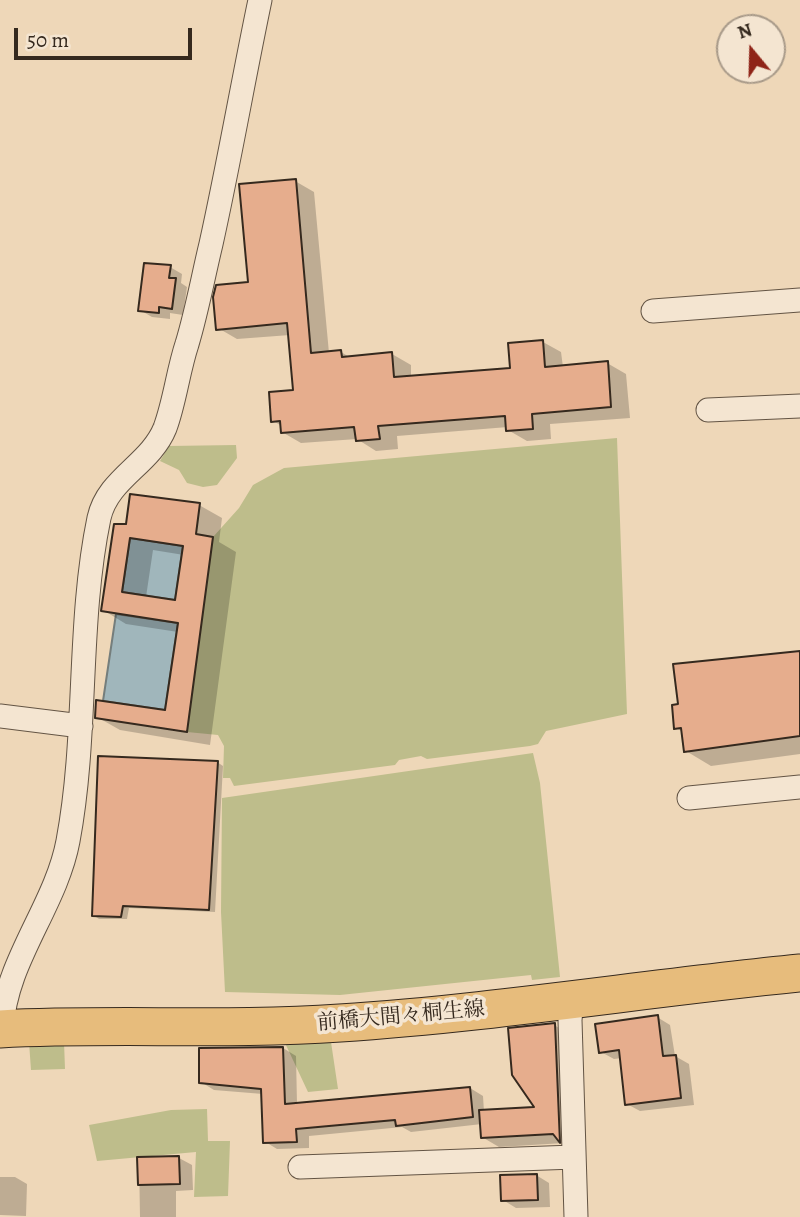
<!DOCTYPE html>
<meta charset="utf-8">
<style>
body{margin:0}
#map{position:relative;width:800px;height:1217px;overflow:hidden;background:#eed7b8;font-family:Alegreya,serif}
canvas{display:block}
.north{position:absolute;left:716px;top:14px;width:70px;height:70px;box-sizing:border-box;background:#f4e5d1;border:2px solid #a89a89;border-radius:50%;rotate:341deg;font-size:19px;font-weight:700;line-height:28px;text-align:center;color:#35291e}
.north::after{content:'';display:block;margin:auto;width:24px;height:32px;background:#8f2418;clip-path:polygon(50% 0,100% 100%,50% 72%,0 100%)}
.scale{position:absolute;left:14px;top:28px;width:178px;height:32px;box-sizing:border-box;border:4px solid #35291e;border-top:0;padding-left:9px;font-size:21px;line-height:24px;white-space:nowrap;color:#35291e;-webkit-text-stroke:5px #f4e5d1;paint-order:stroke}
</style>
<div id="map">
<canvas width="800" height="1217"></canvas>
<div class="north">N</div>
<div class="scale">50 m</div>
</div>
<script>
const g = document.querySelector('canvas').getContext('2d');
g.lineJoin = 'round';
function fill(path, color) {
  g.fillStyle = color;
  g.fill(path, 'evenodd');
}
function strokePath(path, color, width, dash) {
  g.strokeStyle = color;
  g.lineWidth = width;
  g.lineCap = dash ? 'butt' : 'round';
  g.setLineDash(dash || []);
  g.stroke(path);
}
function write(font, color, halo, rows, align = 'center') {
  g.font = font + ' Alegreya,"Noto Serif JP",serif';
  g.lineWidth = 7;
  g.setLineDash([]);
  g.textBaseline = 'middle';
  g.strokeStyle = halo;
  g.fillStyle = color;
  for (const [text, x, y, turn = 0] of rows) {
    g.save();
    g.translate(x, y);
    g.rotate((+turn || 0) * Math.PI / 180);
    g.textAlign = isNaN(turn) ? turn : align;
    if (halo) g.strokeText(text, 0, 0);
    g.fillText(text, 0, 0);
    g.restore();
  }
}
fill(new Path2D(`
 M617,438L627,714L546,731L538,744L530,746L427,759L421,756L399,760L395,765L234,786L230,778H223L224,746L218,735L187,732L213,537L239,508L253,485L284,468Z
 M236,445L237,458L217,485L203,487L187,483L179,470L160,461L169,446Z
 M533,753L540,783L560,977L532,980L531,975L340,995L225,992L221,912L222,798Z
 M29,1042H64L65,1069L31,1070Z
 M331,1042L338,1089L308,1092L285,1043Z
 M207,1109L208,1141H230L228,1196L194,1197L196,1152L97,1161L89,1125L171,1110Z`), '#bebd8b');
const water = new Path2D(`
 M130,538L183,546L175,600L122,592Z
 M116,614L178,623L165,710L103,701Z`);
fill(water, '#a0b6bb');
strokePath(water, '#757e7c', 2);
fill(new Path2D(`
 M295,181L314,192L329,353L341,352L351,358L392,354L411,365V378L511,369L543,342L561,352L563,367L607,363L626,374L630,418L550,424L551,439L527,441L508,430V427L397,436L398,449L376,451L357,439L301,443L282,432V426L273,421L295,391L290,335L237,339L218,328L250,284Z
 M170,267L182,274L181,283L187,287L183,315L170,313V319L152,317L140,310Z
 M199,505L222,518L219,542L236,552L210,745L120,730L97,717L166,712L178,632L126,624L103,610L128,526ZM153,550L184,555L177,602L146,597Z
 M800,652V754L711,766L686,751L683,732L676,728Z
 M217,762L223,766L215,912L129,908L127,919H99L93,915Z
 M657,1017L670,1025L675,1056L689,1064L694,1105L640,1111L627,1104L622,1058L614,1059L601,1052Z
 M554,1025L571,1035L564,1143L499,1147L482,1137V1124L411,1132L402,1127L309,1136V1148L277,1149L264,1141L263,1094L214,1090L201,1082L283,1048L296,1056L297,1104L470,1088L483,1096L484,1112L538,1108Z
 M179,1158L192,1165L193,1190L176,1191V1217H140L139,1159Z
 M536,1175L549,1183L550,1207L516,1208L503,1200Z
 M0,1177H15L27,1184L26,1216L0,1215Z`), '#0003');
const building = new Path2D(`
 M296,179L311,353L341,350L342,357L392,352L394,377L510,368L508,343L543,340L545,367L608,361L611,407L532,414L533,429L506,431L505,416L378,426L380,439L356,441L354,427L281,433L280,421L271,422L269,392L293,390L287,323L216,330L213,297L216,285L248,282L239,184Z
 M144,263L171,265L169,278H176L172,309L159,307V313L138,311Z
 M130,494L200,503L196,534L213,537L187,732L95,718L96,700L165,710L178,623L101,611L114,524H126ZM130,538L183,546L175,600L122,592Z
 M800,651V736L684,752L681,728L674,729L672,705L678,704L673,664Z
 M98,756L218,761L209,910L123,906L121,917L92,916Z
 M658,1015L663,1056L676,1055L681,1098L625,1105L619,1050L599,1053L595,1024Z
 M555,1023L560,1143L553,1134L481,1138L479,1110L534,1107L512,1075L508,1028Z
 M283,1047L285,1104L470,1087L473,1117L396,1126L395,1120L296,1129L297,1142L263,1143L261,1089L199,1083V1048Z
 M179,1156L180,1184L138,1185L137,1157Z
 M537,1174L538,1200L501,1201L500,1175Z`);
fill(building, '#e6ad8d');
strokePath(building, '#35291e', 2);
const minor = new Path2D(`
 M653,311L800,300
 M708,410L800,406
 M0,716L81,726
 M689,798L800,787
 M572,999L570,1020L576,1217
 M2,1029C4,963 56,906 68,841C88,734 77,624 99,518C108,478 150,465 165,428C175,401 178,371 187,344C197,311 203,277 211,244C229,163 243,81 260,0
 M300,1167L574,1157`);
const primary = new Path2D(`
 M0,1029C113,1023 227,1031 340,1023C494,1013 647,988 800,973`);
strokePath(minor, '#635444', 25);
strokePath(primary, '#35291e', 39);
strokePath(minor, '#f4e5d1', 23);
strokePath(primary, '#e7bc7c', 37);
write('21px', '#35291e', '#f4e5d1', [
 ["前橋大間々桐生線",401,1017,-5]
]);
</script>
